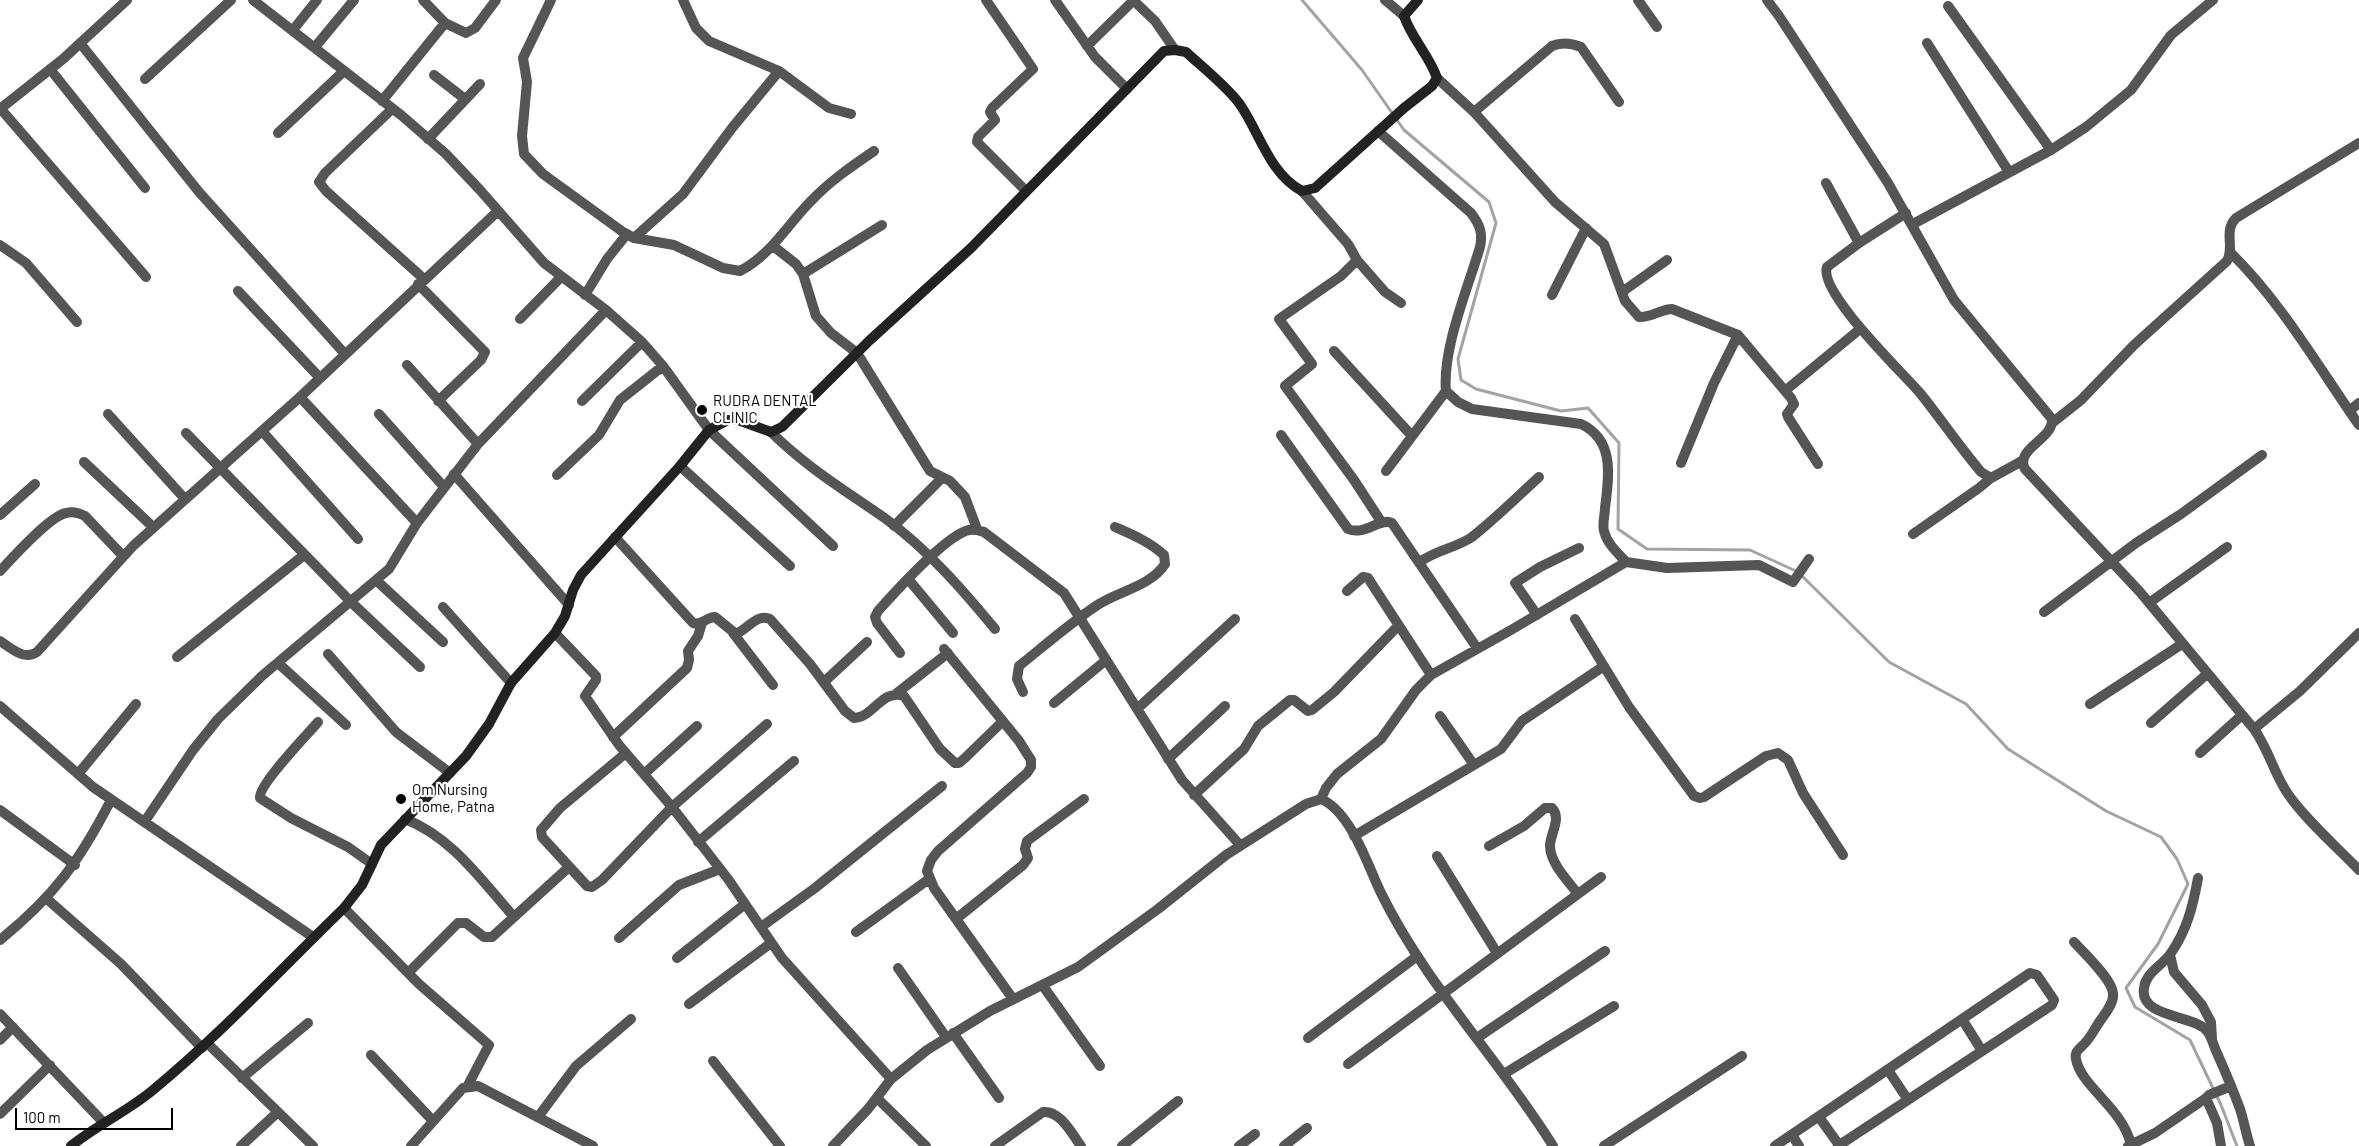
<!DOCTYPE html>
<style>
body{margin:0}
#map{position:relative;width:2359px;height:1146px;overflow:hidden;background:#fff;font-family:Barlow,sans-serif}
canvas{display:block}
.scale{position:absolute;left:15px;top:1108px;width:158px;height:22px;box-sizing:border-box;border:2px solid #000;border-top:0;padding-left:6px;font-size:15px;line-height:18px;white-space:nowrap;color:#000;-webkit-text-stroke:4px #fff;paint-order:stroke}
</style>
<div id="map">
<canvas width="2359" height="1146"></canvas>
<div class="scale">100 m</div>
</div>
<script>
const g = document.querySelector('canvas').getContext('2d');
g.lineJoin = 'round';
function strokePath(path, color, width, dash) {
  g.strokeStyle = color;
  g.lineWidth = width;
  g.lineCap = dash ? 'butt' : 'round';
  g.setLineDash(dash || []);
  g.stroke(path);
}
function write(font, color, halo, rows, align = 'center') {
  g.font = font + ' Barlow,sans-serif';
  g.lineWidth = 4.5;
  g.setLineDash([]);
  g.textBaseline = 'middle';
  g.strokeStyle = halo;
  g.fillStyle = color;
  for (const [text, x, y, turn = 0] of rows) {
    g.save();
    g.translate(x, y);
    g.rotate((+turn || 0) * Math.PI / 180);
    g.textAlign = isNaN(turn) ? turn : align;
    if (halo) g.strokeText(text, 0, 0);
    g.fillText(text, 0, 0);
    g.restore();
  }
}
strokePath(new Path2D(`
 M1302,0L1362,70L1404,130L1489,202L1496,223L1458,359L1461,380L1476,389L1561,411L1588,408L1619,443L1618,529L1647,549L1750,550L1798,572L1889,662L1966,704L2008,749L2106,811L2161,837L2177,859L2188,884L2158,944L2126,988L2135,1007L2190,1040L2221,1105L2237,1146`), '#a3a3a3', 3);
strokePath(new Path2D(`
 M253,0L401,115L446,154L480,190L544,263L606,310L642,342L663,366L709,430L833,546
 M423,0L445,23L466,33L475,28L496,0
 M551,0L523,58L527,82L522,136L524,154L543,174L623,232L634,238L674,245L723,268L740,271C771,255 787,225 811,201C830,181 852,166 874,151
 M683,0L696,28L709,41L779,71L829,108L851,114
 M986,0L1033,69L992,108L990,112L995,120L978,137L977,142L1026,191
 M1055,0L1095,57L1127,89
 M1385,0L1404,16
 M1638,0L1657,27
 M1767,0L1779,16L1888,183L1954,300L2052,419C2054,439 2014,449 2025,469L2140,592L2254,729C2269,750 2274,774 2288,794C2304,818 2338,848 2359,870
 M1134,1L1155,21L1175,50
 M1948,6L2051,150
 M293,30L317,0
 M80,43L199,192L345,354
 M1927,43L2009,172
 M1087,46L1134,0
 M315,47L354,0
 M50,69L145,188
 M434,75L465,99
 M1437,78L1474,112L1555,202L1604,244L1625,301L1639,317C1651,318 1661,309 1672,309L1738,335L1791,398L1794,404L1787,414L1788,417L1818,464
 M145,79L231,0
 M382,101L445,23
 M0,108L146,277
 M0,109L63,59L127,0
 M392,109L325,173L319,182L326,191L424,279
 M1474,112L1552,46C1562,42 1571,43 1581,47L1619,102
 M1378,131L1471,213C1480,225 1483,233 1480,247C1468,288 1442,349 1446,391L1458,402L1472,409L1581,424C1615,440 1609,476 1605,508C1605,515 1602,524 1604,531C1607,544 1618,553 1626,562
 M278,133L344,71
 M428,139L480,84
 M1826,183L1859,243
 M1302,191L1348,244L1357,260L1385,292L1401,303
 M1906,213L1859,243L1827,267C1818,292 1903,373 1920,393C1941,419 1959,446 1981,472L1991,478L2022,461
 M1913,224L2051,150L2086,127L2131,90L2171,35L2213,0
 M634,238L683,194L732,128L779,71
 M0,245L26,263L77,322
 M773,246L796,264L803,274L816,316L831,333L857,353L930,471L950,481L965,497L977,529
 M2230,252C2282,303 2317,365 2359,425
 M1357,260L1341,276L1279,319L1312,364L1285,386L1354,480L1382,523
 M803,274L882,225
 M418,284L485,352L481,360L438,401
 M238,291L320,378
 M1622,292L1667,260
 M585,295L607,259L627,234
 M1552,295L1586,228
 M520,319L561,277
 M1334,351L1412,436
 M407,365L478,444
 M1786,390L1860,329
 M300,397L417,523
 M582,401L642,342
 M2349,411L2359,403
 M108,414L185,499
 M379,414L444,487
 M2052,423L2081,400L2134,345L2227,261C2235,247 2223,231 2236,218L2359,143
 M262,431L358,539
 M771,432C806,467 846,491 886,519C928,550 962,589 995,629
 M186,433L351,602L420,667
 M1281,435L1348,529C1365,536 1380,517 1392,523L1477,648
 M84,462L153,527
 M1681,463L1714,383L1738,335
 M680,466L790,566
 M1386,471L1446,391
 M454,474L569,605
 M557,475L599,435L620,400L663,366
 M0,515L35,484
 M894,526L942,478
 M1913,534L1979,488L1991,478
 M615,537L693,623C702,626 706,617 715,617L736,634C748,629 757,613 770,619L810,664L845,711L854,718C873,718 882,688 904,696L940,749L955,763H959L965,758L1003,721
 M1420,562C1436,550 1456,548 1472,537C1495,519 1517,497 1539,477
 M0,571C13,557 50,516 66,513C73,511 79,513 85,516L123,556
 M909,580L953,633
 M377,581L443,642
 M1347,591L1363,577L1368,578L1431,675
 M2149,603L2227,547
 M443,607L511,683
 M2044,612L2136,543L2181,514L2262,455
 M1537,615L1515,583L1540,567L1579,548
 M1575,619L1629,707L1694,796L1700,798L1704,797L1766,756L1778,753L1788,760L1803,793L1843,855
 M555,633L596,676V680L585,696L619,745L672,807L728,879L782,958L891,1079
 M733,633L773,685
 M0,641C11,648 24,661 37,652L133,546L300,397L498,211
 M944,649L1019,741L1031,760V767L1027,773L938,851L931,860L927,871L934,888L1013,999
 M900,653L877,623L875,617L878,611C895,592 946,535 969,530C975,529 979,530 984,532L1064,593L1182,780L1240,845
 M328,654L396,732L450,773
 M177,657L304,555
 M278,663L346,725
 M824,682L867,642
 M1023,692L1017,679L1019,666C1044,646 1069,624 1096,606C1118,591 1150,587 1165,564L1164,555C1150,542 1133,535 1115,527
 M897,693L948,653
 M1054,703L1105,661
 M2090,704L2182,644
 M0,706L93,787L313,937
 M1137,709L1235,619
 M1440,716L1474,765
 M318,722C308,734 258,785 260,798L291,818L348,847L372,864
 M2151,723L2207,674
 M2254,729L2300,691L2359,633
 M613,737L687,668L689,660L688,651L698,636L702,623
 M626,753L560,808L541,830L542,837L587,886L592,887L602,880L672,807L767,724
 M2200,753L2242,715
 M1168,759L1225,706
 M78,774L136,704
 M644,774L697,726
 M1194,795L1244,749L1258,726L1290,700H1294L1308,711L1312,710L1334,692L1398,626
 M1321,799L1326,788L1337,774L1381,739L1416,690L1431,675L1511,630L1626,562L1667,568L1759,565L1793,582L1809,559
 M0,810L75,865
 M405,819C452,837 482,881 514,917
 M145,821L193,750L218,719L263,675L389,569L417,523L478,444L606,310
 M1354,836L1501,749L1522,721L1604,666
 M698,842L794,761
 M1489,846L1524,826L1545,808H1552C1562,818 1550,834 1550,846C1550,863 1568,881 1578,894
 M1437,856L1497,953
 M2198,878C2193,906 2187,930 2171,953C2162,966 2146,972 2144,988C2139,1017 2191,1015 2205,1029C2212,1035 2213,1045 2217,1053C2225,1071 2233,1090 2240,1109C2244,1121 2246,1134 2250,1146
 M47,899L121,964L202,1048
 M344,908L419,984L489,1045L467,1087
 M956,919L1023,865L1028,858L1025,849L1027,841L1084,799
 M761,927L815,888L942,786
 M856,932L929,879
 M619,938L679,885L720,869
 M0,940C54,896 79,862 111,800
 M2074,942C2083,952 2113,980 2113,994C2114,1003 2105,1014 2100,1021C2095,1028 2091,1037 2085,1043C2081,1048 2074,1051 2076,1059C2081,1087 2123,1108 2131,1145
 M2170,955L2174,972L2202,1005L2211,1022L2212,1039
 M677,958L745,904
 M898,968L946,1037
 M408,973L458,923H466L484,937H492L569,867
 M1043,986L1100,1066
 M689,1004L771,943
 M0,1014L103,1122
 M1962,1019L1982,1051
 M953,1033L999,1098
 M1308,1038L1416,957
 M1477,1038L1605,951
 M0,1040L13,1027
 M207,1043L313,1146
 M371,1055L433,1121
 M713,1061L780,1146
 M1348,1064L1601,877
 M1888,1070L1908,1100
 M1504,1074L1614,1006
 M242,1078L308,1023
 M877,1098L926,1146
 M0,1114L50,1065
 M538,1117L576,1066L631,1019
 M1819,1117L1839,1145
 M1792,1135L1799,1146
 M241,1146L278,1112
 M411,1146L463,1088L478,1086L593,1146
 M833,1146L868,1109L891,1079L927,1050L990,1011L1078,967L1158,909L1226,855L1306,804L1321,799C1351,812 1367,864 1381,893C1426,985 1499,1059 1553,1146
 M995,1146L1043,1112C1060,1110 1072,1134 1081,1146
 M1122,1146L1178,1101
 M1239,1146L1255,1134
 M1284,1146L1307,1128
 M1604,1146L1742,1056
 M1775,1146L2030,973L2037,975L2054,1000L2052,1005L1838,1146
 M2128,1146L2155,1133L2206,1098
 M2221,1146L2217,1123L2206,1098L2209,1095L2231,1086`), '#555', 10);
strokePath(new Path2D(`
 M71,1146C97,1125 128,1111 153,1090C221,1034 281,969 344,908L362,885L381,845L466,756L489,724L511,683L555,633L565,616L573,590L581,575L680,466L709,430L728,420H738L771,432L782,427L870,340L971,248L1164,51L1175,50L1186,52C1201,66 1231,90 1241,106C1260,134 1270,174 1302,191L1315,188L1404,108L1432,86L1437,78C1429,55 1412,39 1404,16L1418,0`), '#222', 10);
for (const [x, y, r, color] of [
 [702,410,6,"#000"],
 [401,799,6,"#000"]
]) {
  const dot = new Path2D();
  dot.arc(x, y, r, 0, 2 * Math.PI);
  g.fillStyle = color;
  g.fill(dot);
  strokePath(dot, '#fff', 2);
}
write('15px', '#000', '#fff', [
 ["RUDRA DENTAL",713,401],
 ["CLINIC",713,418],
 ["Om Nursing",412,790],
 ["Home, Patna",412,807]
], 'left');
</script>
